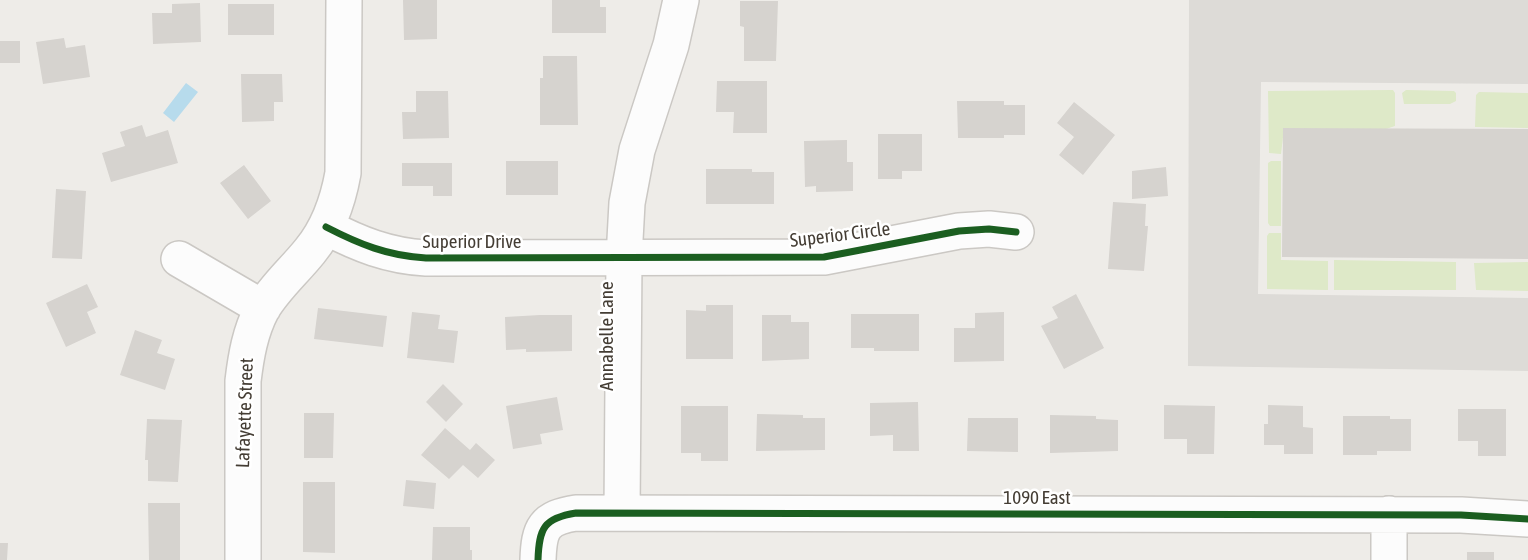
<!DOCTYPE html>
<style>
body{margin:0}
canvas{display:block;background:#eeece8}
</style>
<canvas width="1528" height="560"></canvas>
<script>
const g = document.querySelector('canvas').getContext('2d');
g.lineJoin = 'round';
function fill(path, color) {
  g.fillStyle = color;
  g.fill(path, 'evenodd');
}
function strokePath(path, color, width, dash) {
  g.strokeStyle = color;
  g.lineWidth = width;
  g.lineCap = dash ? 'butt' : 'round';
  g.setLineDash(dash || []);
  g.stroke(path);
}
function write(font, color, halo, rows, align = 'center') {
  g.font = font + ' "Asap Condensed",sans-serif';
  g.lineWidth = 5;
  g.setLineDash([]);
  g.textBaseline = 'middle';
  g.strokeStyle = halo;
  g.fillStyle = color;
  for (const [text, x, y, turn = 0] of rows) {
    g.save();
    g.translate(x, y);
    g.rotate((+turn || 0) * Math.PI / 180);
    g.textAlign = isNaN(turn) ? turn : align;
    if (halo) g.strokeText(text, 0, 0);
    g.fillText(text, 0, 0);
    g.restore();
  }
}
fill(new Path2D(`
 M1393,90L1395,93V126L1386,129H1284L1281,154L1269,153L1268,91Z
 M1406,90L1454,91L1456,93V101L1450,104H1404L1402,93Z
 M1479,92L1528,93V128L1475,127L1476,95Z
 M1271,161H1281V226H1270L1268,223V163Z
 M1269,233H1281V260L1328,261V290L1267,289V236Z
 M1334,260L1456,262V290H1334Z
 M1528,262V291L1476,290L1474,263Z`), '#dee9c8');
fill(new Path2D(`
 M1189,0H1528V84L1261,82L1258,294L1528,298V371L1188,366Z`), '#dddbd7');
fill(new Path2D(`
 M186,83L198,92L174,122L163,113Z`), '#b7dbec');
fill(new Path2D(`
 M403,0H437V39L404,40Z
 M552,0H600V7H606V33H552Z
 M740,1H778L776,61H744V27L740,26Z
 M200,3L201,42L153,44L152,13H172V4Z
 M228,4H274V35H228Z
 M64,38L66,48L85,45L90,77L43,84L36,42Z
 M0,41H20V63H0Z
 M543,56H577L578,125H540V78H543Z
 M241,74H282L283,102H274V121L242,122Z
 M717,81H767V133H733L734,112H716Z
 M416,91H448L449,138L403,139L402,112H416Z
 M957,101H1004V105H1025V135H1004V138H958Z
 M1074,102L1115,135L1083,175L1059,155L1074,137L1057,123Z
 M142,125L146,137L168,130L178,163L111,182L102,153L125,146L120,132Z
 M1283,128L1528,129V259L1282,257Z
 M878,134H922V171H902V179H878Z
 M847,140V162H853V191L816,192V186L805,187L804,141Z
 M506,161H558V195H506Z
 M402,163H452V196H433V186H402Z
 M244,165L271,201L248,219L220,183Z
 M1166,167L1168,196L1132,199V171Z
 M706,169H752V172H774V204H706Z
 M56,189L86,191L82,259L52,258Z
 M1113,202L1146,204L1145,226H1148L1144,271L1108,269Z
 M87,284L98,307L87,312L96,333L66,347L46,303Z
 M1076,294L1104,348L1064,369L1041,326L1058,318L1052,307Z
 M706,305H733V359H686V310L706,311Z
 M318,308L387,316L383,347L314,339Z
 M412,312L440,315L438,329L458,331L454,363L407,358Z
 M1004,312V361L954,362V328H975V313Z
 M851,314H919V351H874V348H851Z
 M540,315H572V351L526,352V349L506,350L505,317Z
 M762,315H791V322H809V359L762,361Z
 M135,330L162,340L157,353L175,359L165,390L120,375Z
 M443,384L463,404L446,422L426,402Z
 M557,397L563,430L540,434L542,444L513,449L506,406Z
 M918,402L919,451H893V435L870,436V403Z
 M1164,405L1215,406L1214,454H1187V439H1164Z
 M1268,405L1303,406V427L1313,428V454H1284V445H1264V424H1268Z
 M681,406H728V461H701V453H681Z
 M1458,409H1506V456H1478V441H1458Z
 M304,413H334L333,458H304Z
 M757,414L803,415V418H825V450L756,451Z
 M1050,415L1096,416V419L1118,420V451L1050,453Z
 M1343,416H1390V419H1411V451H1377V455H1343Z
 M968,418H1018V452L967,451Z
 M147,419L182,420L178,482L148,481V460H145Z
 M445,428L470,450L476,443L495,460L478,478L463,465L449,479L421,455Z
 M406,480L436,483L434,509L403,506Z
 M303,482H335V553L303,552Z
 M148,503H180V560H149Z
 M433,527H470V550H472V560H432Z
 M0,543H8L7,560H0Z
 M1467,552H1494V560H1467Z`), '#d6d3cf');
const minor = new Path2D(`
 M326,227C359,244 388,256 426,258L824,257L959,231L989,229L1016,232
 M179,259L263,308
 M622,512L624,258L627,203L637,150L671,45L681,0
 M1389,514V560
 M243,560V381C246,356 250,332 262,309C275,287 294,271 310,251C329,228 338,201 343,173L344,0
 M538,560C539,528 544,518 576,513L1461,515L1528,519`);
strokePath(minor, '#cbc8c4', 38);
strokePath(minor, '#fcfcfc', 35);
strokePath(new Path2D(`
 M326,227C359,244 388,256 426,258L824,257L959,231L989,229L1016,232
 M538,560C539,528 544,518 576,513L1461,515L1528,519`), '#1b5e20', 7);
write('19px', '#443d34', '#fff', [
 ["Superior Circle",840,235,-7],
 ["Superior Drive",472,242],
 ["Annabelle Lane",607,336,-90],
 ["Lafayette Street",245,413,-88],
 ["1090 East",1037,498]
]);
</script>
